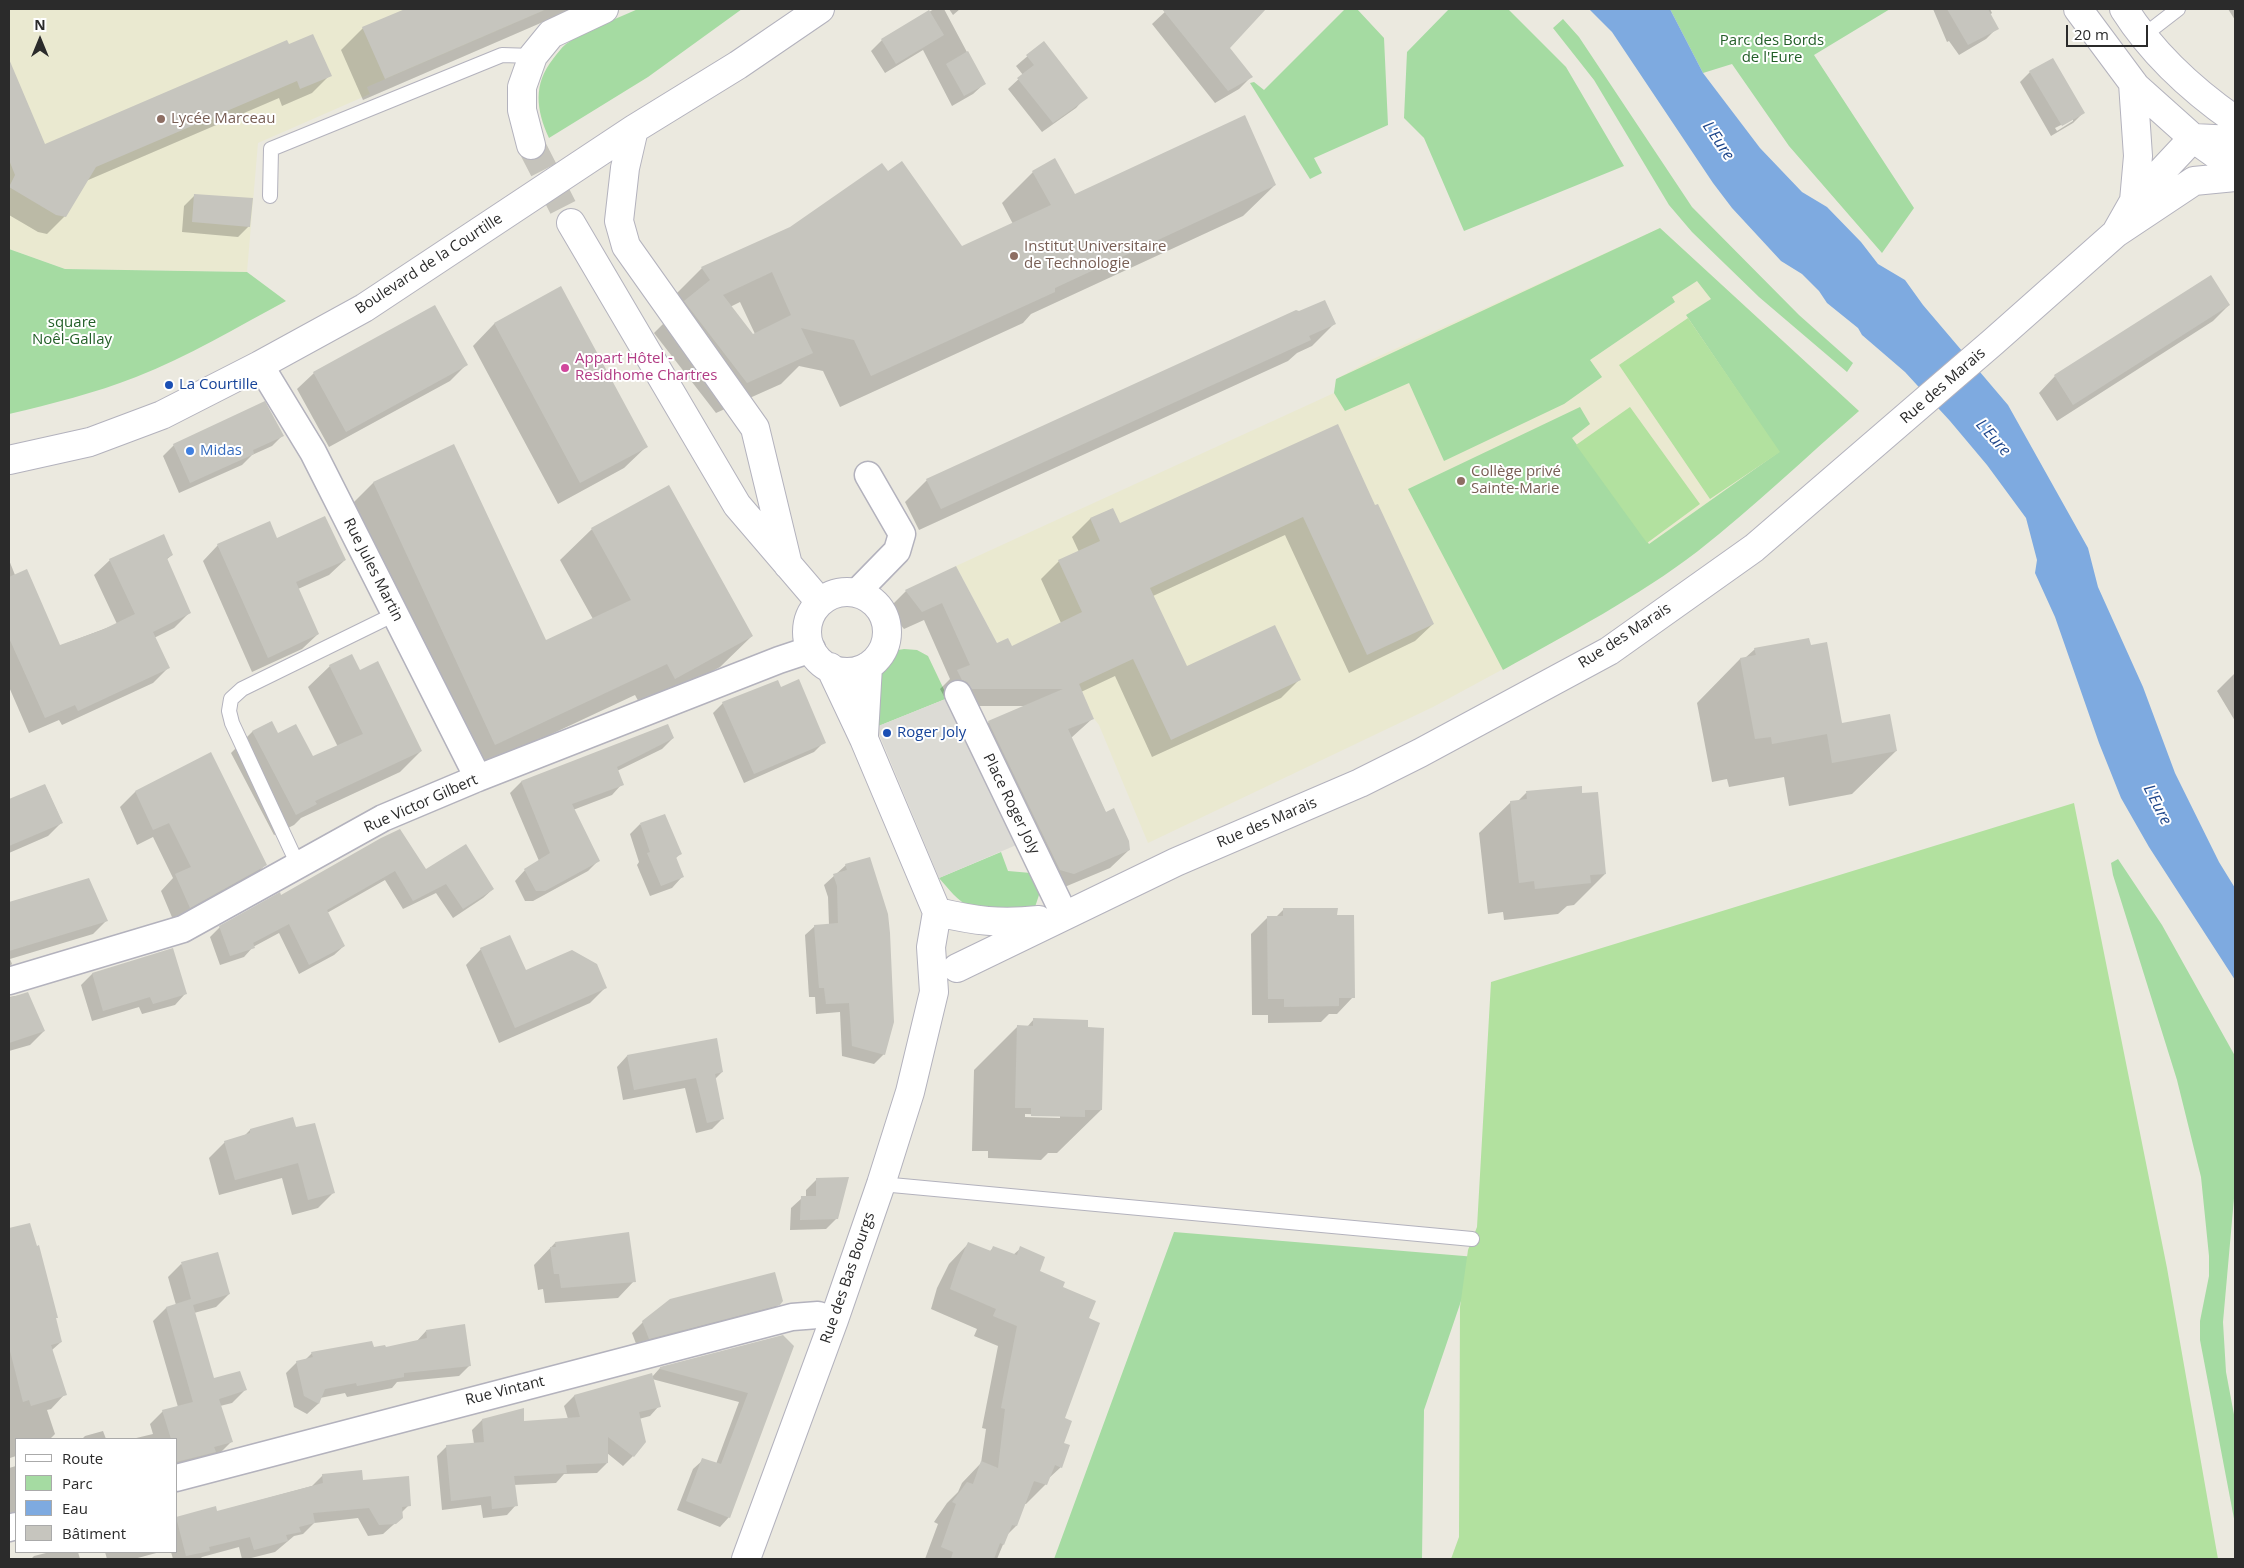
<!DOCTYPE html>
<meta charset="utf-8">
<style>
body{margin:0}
#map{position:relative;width:2244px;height:1568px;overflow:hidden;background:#ebe9df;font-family:"Open Sans",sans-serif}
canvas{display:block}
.frame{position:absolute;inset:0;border:10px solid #2b2b2b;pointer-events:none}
.legend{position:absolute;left:15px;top:1438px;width:162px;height:115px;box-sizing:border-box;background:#fff;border:1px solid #aaa;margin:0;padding:6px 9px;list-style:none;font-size:15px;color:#2b2b2b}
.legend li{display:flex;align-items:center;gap:10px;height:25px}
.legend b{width:25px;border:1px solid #aaa}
.north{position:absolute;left:15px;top:15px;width:50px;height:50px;-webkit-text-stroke:4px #fff;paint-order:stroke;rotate:0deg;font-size:14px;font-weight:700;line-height:20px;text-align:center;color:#2b2b2b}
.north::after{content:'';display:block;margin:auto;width:18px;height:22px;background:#2b2b2b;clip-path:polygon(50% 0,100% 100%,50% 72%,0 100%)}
.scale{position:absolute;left:2066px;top:25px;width:82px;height:22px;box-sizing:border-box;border:2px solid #2b2b2b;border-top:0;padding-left:6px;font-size:15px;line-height:18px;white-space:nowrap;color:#2b2b2b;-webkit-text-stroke:4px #fff;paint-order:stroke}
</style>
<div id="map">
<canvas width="2244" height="1568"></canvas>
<div class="frame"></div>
<ul class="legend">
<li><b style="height:6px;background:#fff"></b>Route</li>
<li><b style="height:14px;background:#a5dba2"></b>Parc</li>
<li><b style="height:14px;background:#7eaae0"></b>Eau</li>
<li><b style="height:14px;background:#c6c5be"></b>Bâtiment</li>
</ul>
<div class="north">N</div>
<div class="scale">20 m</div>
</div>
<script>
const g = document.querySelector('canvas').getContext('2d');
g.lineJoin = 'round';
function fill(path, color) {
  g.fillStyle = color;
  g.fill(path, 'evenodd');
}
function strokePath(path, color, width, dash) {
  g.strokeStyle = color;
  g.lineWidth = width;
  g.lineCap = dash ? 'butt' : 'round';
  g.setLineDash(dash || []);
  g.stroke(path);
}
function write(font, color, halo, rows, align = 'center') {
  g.font = font + ' "Open Sans",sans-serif';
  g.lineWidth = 4;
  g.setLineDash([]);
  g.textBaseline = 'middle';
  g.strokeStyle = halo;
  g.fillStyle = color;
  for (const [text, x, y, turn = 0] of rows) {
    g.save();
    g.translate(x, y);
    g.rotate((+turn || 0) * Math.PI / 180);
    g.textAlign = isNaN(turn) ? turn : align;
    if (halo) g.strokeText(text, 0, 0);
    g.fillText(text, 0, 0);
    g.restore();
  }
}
fill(new Path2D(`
 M9,9H547L367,87L370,94L258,143L247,272L65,269L9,249Z
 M1660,228L1859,411L1698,551L1646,587L1577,629L1433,707L1148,843L1099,725L1092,716L1079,683L1015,654L1008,638L997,643L956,566L1334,393L1336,379L1371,360Z`), '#eae9d0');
fill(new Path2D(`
 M638,9H742L648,77L549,138C536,110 533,84 553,59C557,54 561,48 566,44C587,29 614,20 638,9Z
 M1345,9H1357L1384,38L1388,125L1314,158L1322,173L1310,179L1250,83L1254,82L1264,90Z
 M1449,9H1508L1566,67L1624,166L1464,231L1424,138L1404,118L1407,52Z
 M1670,9H1890L1814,55L1914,208L1882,253L1789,146L1732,64L1703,73Z
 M1563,19L1579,37L1692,207L1799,315L1853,363L1847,372L1759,297L1692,232L1669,205L1594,80L1553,28Z
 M1660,228L1859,411C1806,457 1754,507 1698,551C1638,597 1569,633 1503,670L1408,489L1580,407L1590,424L1572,438L1649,544L1779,452L1686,315L1711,299L1697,281L1672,297L1675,302L1590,360L1602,377L1564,404L1444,461L1409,383L1345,411L1334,393L1336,379Z
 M9,249L65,269L247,272L286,301C237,327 188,357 136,377C95,393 52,404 9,414Z
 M904,649L917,650L928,656L948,698L876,727C878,709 876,672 887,657C891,651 897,650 904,649Z
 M1001,852L1008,871L1031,873L1040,892L1035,907C1020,911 986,911 971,907C958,902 948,888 939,878Z
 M2118,859L2162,925L2235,1056V1187L2223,1322L2226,1372L2235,1420V1524L2200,1340V1321L2209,1276V1256L2201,1177L2177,1080L2113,875L2111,863Z
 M1174,1232L1476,1257L1424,1410L1422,1559H1054Z`), '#a5dba2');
fill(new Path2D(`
 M1688,318L1780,452L1710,499L1619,365Z
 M1630,407L1700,504L1647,543L1576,445Z
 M2074,803L2167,1268L2218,1559H1451L1459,1537L1460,1307L1468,1250L1477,1227L1491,982Z`), '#b2e19f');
fill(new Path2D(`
 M958,694L1028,840L939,878L876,727Z`), '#dcdbd5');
fill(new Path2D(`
 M1589,9H1670L1703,73L1760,148L1802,192L1827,207L1861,242L1878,264L1905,280L1923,305L2008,405L2088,548L2098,587L2143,687L2175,773L2219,862L2235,888V980L2149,847L2121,798L2099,743L2055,617L2035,573L2037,560L2026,518L1987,465L1950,421L1905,372L1862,335L1858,328L1827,303L1819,291L1802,274L1781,261L1732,208L1713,183L1612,32Z`), '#7eaae0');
fill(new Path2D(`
 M409,9H573L363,100L341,50L363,28Z
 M934,9H944L984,84L973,94L952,106L923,50L885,73L871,51L882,40Z
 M949,9H960L953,15Z
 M1168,9H1264L1228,48L1251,77L1239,89L1215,103L1152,24Z
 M1933,9H1990L1992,13L1990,15L1997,28L1986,39L1959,55L1949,41L1947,42Z
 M2228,9H2235V20Z
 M1044,42L1086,97L1076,108L1042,132L1008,89L1023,75L1016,66Z
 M288,46L330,75L312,93L282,106L279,98L86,181L65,216L47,234L38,232L9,215V86L18,83L45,146Z
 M2030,72L2083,113L2073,123L2051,136L2020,82ZM2073,119V121L2057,131L2055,128Z
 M1033,172L1075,195L1275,185L1243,216L1031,314L1023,323L840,407L823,371L799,366L781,384L716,413L654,333L678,309L671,299L702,268L962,248L1013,224L1002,203ZM740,302L755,334L753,335L730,307Z
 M195,195L249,226L238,237L182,232L184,206Z
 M561,288L646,447L624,468L558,504L473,346L494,324Z
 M2229,305L2213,321L2057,421L2039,393L2055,376Z
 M435,307L466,365L450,381L329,447L297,389L314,373Z
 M1299,312L1334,324L1312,346L1297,353L1288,361L919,530L905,502L927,480Z
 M282,436L272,446L252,455L242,465L179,493L163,456L174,445Z
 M453,446L545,642L593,619L560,560L592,529L752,636L720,667L643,710L635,695L464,775L342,514L373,483Z
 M1374,507L1433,624L1415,641L1349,673L1285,535L1153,596L1186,668L1299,680L1281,698L1152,757L1115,676L1081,692L1092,719L1071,738L1106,813L1129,850L1110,868L1055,891L971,740L989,722L1026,706H954L945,698L940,689L950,679L924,620L904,629L888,609L906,591L956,568L997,645L1011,648L1061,623L1041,579L1059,561L1079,552L1072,537L1090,519L1112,509L1120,525Z
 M276,539L345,560L329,575L298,589L318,634L302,649L252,672L203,561L218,545Z
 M172,555L166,560L189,613L174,628L154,638L168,668L153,683L62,725L59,720L29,733L9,687V560L15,575L59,646L117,624L94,575L110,560Z
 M1755,649L1841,724L1896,751L1852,794L1789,806L1784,777L1729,787L1727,779L1712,782L1697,703L1740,659L1745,658Z
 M330,666L359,672L421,751L400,772L301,818L294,825L274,835L231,753L252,732L271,722L277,734L313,758L338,747L308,687Z
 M2235,673V721L2217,691Z
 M780,689L824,742L814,752L744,783L713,713L723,703Z
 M667,725L673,738L662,749L617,771L622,784L612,795L573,810L599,860L588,871L533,901H525L515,881L525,870L539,861L510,793L521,782Z
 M211,754L265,865L250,881L174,922L161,891L173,878L153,837L137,845L120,807L135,792Z
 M45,785L62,822L48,836L9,853V801Z
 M1526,793L1581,795L1605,874L1574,905L1567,906L1558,914L1504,920L1503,912L1488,914L1479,833L1511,802L1518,801Z
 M640,824L680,854L675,859L682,877L672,888L650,896L637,865L639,862L630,834Z
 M381,839L425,870L493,889L483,898L453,918L436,893L403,909L385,880L327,913L344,946L334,955L299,974L279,933L253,947L244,957L220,965L210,937L220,927L281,897Z
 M869,858L884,1054L874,1064L842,1056L840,1012L816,1014L815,997H809L805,935L815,926L829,925L828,897L824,885L846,865Z
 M88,880L106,921L93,934L10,959L12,964L9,967V904Z
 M1283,910L1336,917L1353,997L1337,1014H1329L1321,1022L1268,1023V1015H1252L1251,934L1267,918H1275Z
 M481,949L525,972L606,987L590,1003L499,1043L466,965Z
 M172,950L185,994L175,1005L142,1014L139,1007L92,1021L81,985L92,974Z
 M27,994L44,1031L30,1045L9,1051V997Z
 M1034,1019L1087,1029L1101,1110L1057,1153H1048L1041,1160L988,1158V1151H972L974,1070L1018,1026L1027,1027ZM1025,1114L1060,1115V1118L1025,1117Z
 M627,1056L722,1072L715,1079L722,1119L712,1129L696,1133L685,1088L623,1100L617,1067Z
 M295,1129L334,1192L318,1208L292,1215L282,1178L219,1195L209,1158L225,1142L243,1137L250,1130Z
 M817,1179L837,1218L826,1229L790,1230L791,1208L802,1198L806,1197V1190Z
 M29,1224L57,1317L55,1319L61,1342L52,1350L65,1394L51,1409L47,1410L55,1434L50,1439H16V1456L10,1458L9,1230Z
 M555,1243L634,1281L618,1298L545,1303L543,1289L538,1290L534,1265Z
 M968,1244L989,1252L993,1248L1013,1255L1021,1248L1038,1271L1061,1288L1087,1319L1063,1419L1061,1467L1048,1479L1046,1484L1026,1504H1024L1016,1526L1007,1535L997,1559H925L938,1524L934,1522L947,1503L958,1492L962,1483L981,1463L986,1429L982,1428L998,1346L974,1336L977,1329L931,1309L937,1288L949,1264Z
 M181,1264L229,1294L216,1307L194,1313L213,1379L245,1390L232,1403L220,1406L232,1441L219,1454L176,1471V1439H132L153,1434L150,1424L163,1411L178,1407L153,1321L166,1308L176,1305L168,1277Z
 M779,1304L768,1315L638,1349L632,1333L643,1322Z
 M426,1331L470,1365L459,1376L397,1382L392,1388L347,1397L345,1393L320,1398L318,1404L307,1414L294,1407L286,1373L297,1362L305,1360L312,1353L385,1348L416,1342Z
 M783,1336L729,1517L720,1527L677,1510L693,1469L703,1460L716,1464L739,1402L652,1379L659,1406L650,1416L639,1419L633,1456L623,1466L607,1453V1463L597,1473L564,1474L556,1483L514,1485L516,1505L507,1515L483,1518L481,1505L442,1510L437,1456L447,1446L474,1444L472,1430L482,1420L523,1422L568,1419L564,1406L574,1396L652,1377L660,1368Z
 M103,1431L106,1439H82L85,1436Z
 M16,1466V1513L9,1514V1468Z
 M323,1475L362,1481L409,1505L401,1513L402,1517L383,1534L368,1536L358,1518L314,1523L303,1534L294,1536L275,1552L247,1559H242L239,1547L202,1557L200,1559H173L171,1552H176V1518L215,1507L216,1512L312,1486Z
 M50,1552H78L80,1559H31L34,1556Z
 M105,1552H160L134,1559H107Z`), '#0003');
fill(new Path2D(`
 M405,9H547L385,79L362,27Z
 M1162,9H1266L1230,48L1253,77L1228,91Z
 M1947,9H1988L1999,29L1968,45Z
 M929,10L944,35L896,64L881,39Z
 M313,34L332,76L300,89L297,81L96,167L66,217L56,215L9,187L15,175L9,160V59L45,144L287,40L289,44Z
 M1044,41L1088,98L1053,123L1017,78L1034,65L1026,55Z
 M968,51L986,84L964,96L946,64Z
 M2053,58L2085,113L2062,126L2029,71Z
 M1245,115L1276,185L1055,288V292L871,376L854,340L801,328L813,353L747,383L684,301L710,280L701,267L790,227L882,163L888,171L902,161L962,246L1051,205L1032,171L1055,158L1075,194ZM772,272L791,315L753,334L723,295Z
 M194,194L253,198L250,227L192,222Z
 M2211,275L2230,305L2073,405L2054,375Z
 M561,286L648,447L580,483L494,323Z
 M1325,300L1336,324L1309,336L1311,340L941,509L926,479L1296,310L1299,311Z
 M435,305L468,365L346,432L313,372Z
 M265,401L284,436L253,450L254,454L190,483L173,444Z
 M1338,424L1375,505L1378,504L1434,624L1367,655L1303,517L1150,588L1187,666L1275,625L1301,680L1171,740L1133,659L1079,684L1094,719L1068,729L1106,812L1114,808L1129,841L1130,850L1074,874L1060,870L988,721L1063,689H972L967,682L962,680L957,670L970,665L942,603L922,612L905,590L956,566L997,643L1008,638L1012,646L1082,612L1058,560L1100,541L1090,518L1113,508L1120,523Z
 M454,444L546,640L631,600L591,528L669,485L753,636L675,679L667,664L495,745L373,482Z
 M325,516L346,560L296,582L319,634L268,658L217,544L270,521L277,538Z
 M164,534L173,555L167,558L191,613L153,632L170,668L78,711L75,705L45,718L9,638V577L27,569L60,645L102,630L135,614L109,559Z
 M1809,638L1811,645L1827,642L1842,723L1890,714L1897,751L1832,763L1827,734L1772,744L1771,737L1755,739L1740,658L1756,655L1754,648Z
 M352,654L360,670L378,661L422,751L315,801L317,804L296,815L252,731L272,721L278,733L296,724L313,756L363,734L329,665Z
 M799,679L826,743L754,774L722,702L778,680L781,687Z
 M668,724L674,738L617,767L624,785L572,804L600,861L545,891H536L524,869L550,853L521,781Z
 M211,752L267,865L190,908L175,874L191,867L169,823L153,830L135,791Z
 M45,784L63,823L9,846V799Z
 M1582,786V793L1598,792L1606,874L1590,875L1591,883L1535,889L1534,881L1519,883L1510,801L1527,799L1526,791Z
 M665,814L682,854L676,857L684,877L661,886L647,853L650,852L640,823Z
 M400,829L426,869L466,844L494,889L463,909L446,884L413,901L395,871L327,910L345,946L309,965L289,924L253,943L255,948L230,956L219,926L280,892L281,895L381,838Z
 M870,857L888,914L890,933L894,1022L885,1055L852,1046L849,1003L826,1004L824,988H819L814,925L838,923L837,886L833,874L847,870L845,864Z
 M89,878L108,921L9,951V902Z
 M1283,908H1338L1337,915H1354L1355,998H1339V1006L1284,1007V999H1268L1267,916H1283Z
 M510,935L526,970L572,950L597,964L607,988L515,1028L480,948Z
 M173,948L187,994L153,1004L150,997L103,1011L92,973Z
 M28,992L45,1031L9,1043V998Z
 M1033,1018L1088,1020V1027L1104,1028L1102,1110H1085V1117L1031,1116V1108H1015L1017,1025L1033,1026Z
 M717,1038L723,1072L715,1074L724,1119L707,1123L696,1078L634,1090L627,1055Z
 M293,1117L296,1127L315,1123L335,1193L308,1200L298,1163L235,1180L224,1141L250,1133V1129Z
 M849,1177L838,1219L800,1220L801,1196H816V1178Z
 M30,1223L37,1246L39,1245L58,1318H56L62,1342L51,1345L67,1395L31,1406L29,1400L23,1402L9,1347V1228Z
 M629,1232L636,1282L561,1288L559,1274H554L550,1247H556L555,1242Z
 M968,1242L991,1251L993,1246L1017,1255L1020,1246L1045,1257L1040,1271L1065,1282L1063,1287L1096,1301L1089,1318L1100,1323L1065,1418L1072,1421L1064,1443L1070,1445L1062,1468L1055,1465L1047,1485L1034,1481L1017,1526L1012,1525L1004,1545L1000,1543L994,1559H951L953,1552L941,1547L956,1504L952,1502L967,1482L973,1484L981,1461L998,1468L1005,1409L1001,1408L1017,1326L993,1316L996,1309L950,1289L957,1267Z
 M218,1252L230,1294L193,1305L214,1378L240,1371L247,1390L219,1399L233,1442L214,1447L216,1452L176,1462V1439H171L162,1410L193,1402L166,1307L191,1299L181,1262Z
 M775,1272L783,1301L780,1305L649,1339L642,1321L670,1299Z
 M465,1324L471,1366L404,1373V1377L357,1386L356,1383L325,1389L319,1404L304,1396L296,1361L313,1357L311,1352L372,1341L374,1347L385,1345L386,1347L427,1338L426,1330Z
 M783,1335L794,1346L730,1518L686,1501L702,1458L721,1464L748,1393L660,1369V1367Z
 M652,1373L661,1407L639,1412L646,1442L634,1457L608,1437V1463L566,1465L567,1473L514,1476L518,1506L492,1509L491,1496L451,1501L446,1445L484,1442L482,1419L524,1408V1421L580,1417L574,1395Z
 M362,1470L363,1480L409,1476L411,1506L402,1507L403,1518L396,1524L379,1525L369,1508L313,1513L315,1523L299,1527L301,1532L286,1535L288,1541L254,1550L250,1537L209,1547L210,1551L186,1556L176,1517L216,1506L217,1511L323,1483L322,1474Z`), '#c6c5be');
strokePath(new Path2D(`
 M531,145L571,223`), '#c5c3bb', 28, [28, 14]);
const lane = new Path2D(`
 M2143,36L2178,9
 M270,196L271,149L502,55L533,56
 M298,865L232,723L229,711L231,699L242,689L395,614
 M881,1184L1472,1239`);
const street = new Path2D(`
 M260,365L313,452L478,778
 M856,593L897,551L902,534L868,475
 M958,694L1064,914
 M9,981L183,929L383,818L478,778L779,660L812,649
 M176,1478L792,1317L818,1315L834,1320
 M9,1528L16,1526`);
const secondary = new Path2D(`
 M2078,9L2136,87L2193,138L2235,168
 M2124,9C2152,53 2192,90 2235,120
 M634,129L625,168L619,221L626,246L755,428L788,565
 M531,145L522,110V87L533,56L551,34L604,9
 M2134,201L2193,138L2235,140
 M571,223L737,505L820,602
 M2117,231L2134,201L2138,156L2133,83
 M9,460L90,442L162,415L260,365L364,308L634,129L738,65L820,9
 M807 632a40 40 0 1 1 80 0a40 40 0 1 1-80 0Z
 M830,667L864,739L937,912
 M864,735L868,666
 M937,912C976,921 999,924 1039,920
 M957,968L1176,862L1360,783L1420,753L1609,651L1754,548L1993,342L2116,233L2194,181L2235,177
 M746,1559L834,1320L881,1184L910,1092L934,992L931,947L937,912`);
strokePath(lane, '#b3b2bd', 16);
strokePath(street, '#b3b2bd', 29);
strokePath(secondary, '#b3b2bd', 30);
strokePath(lane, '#fff', 14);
strokePath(street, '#fff', 26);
strokePath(secondary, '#fff', 28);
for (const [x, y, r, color] of [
 [161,119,5,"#8d6e63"],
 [1014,256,5,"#8d6e63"],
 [565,368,5,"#d1479c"],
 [169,385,5,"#1a4fb4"],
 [190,451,5,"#3f7fe0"],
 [1461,481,5,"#8d6e63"],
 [887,733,5,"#1a4fb4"]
]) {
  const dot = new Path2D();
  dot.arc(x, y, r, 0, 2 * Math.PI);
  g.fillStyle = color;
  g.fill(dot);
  strokePath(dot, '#fff', 2);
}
write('15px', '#235f28', '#fff', [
 ["Parc des Bords",1772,41],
 ["de l'Eure",1772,58],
 ["square",72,323],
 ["Noêl-Gallay",72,340]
]);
write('15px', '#785e54', '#fff', [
 ["Lycée Marceau",171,119],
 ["Institut Universitaire",1024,247],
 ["de Technologie",1024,264],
 ["Collège privé",1471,472],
 ["Sainte-Marie",1471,489]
], 'left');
write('15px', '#2b2b2b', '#fff', [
 ["Boulevard de la Courtille",429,264,-33],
 ["Rue des Marais",1943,386,-41],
 ["Rue Jules Martin",373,570,63],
 ["Rue des Marais",1625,636,-33],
 ["Rue Victor Gilbert",421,804,-24],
 ["Place Roger Joly",1011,804,64],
 ["Rue des Marais",1267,823,-23],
 ["Rue des Bas Bourgs",848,1278,-71],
 ["Rue Vintant",505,1391,-14]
]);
write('15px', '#b23c85', '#fff', [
 ["Appart Hôtel -",575,359],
 ["Residhome Chartres",575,376]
], 'left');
write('15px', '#164399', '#fff', [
 ["La Courtille",179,385],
 ["Roger Joly",897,733]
], 'left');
write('15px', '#366cbe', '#fff', [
 ["Midas",200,451]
], 'left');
write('italic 16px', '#1e468b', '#fff', [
 ["L'Eure",1718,141,56],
 ["L'Eure",1993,438,48],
 ["L'Eure",2157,805,63]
]);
</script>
